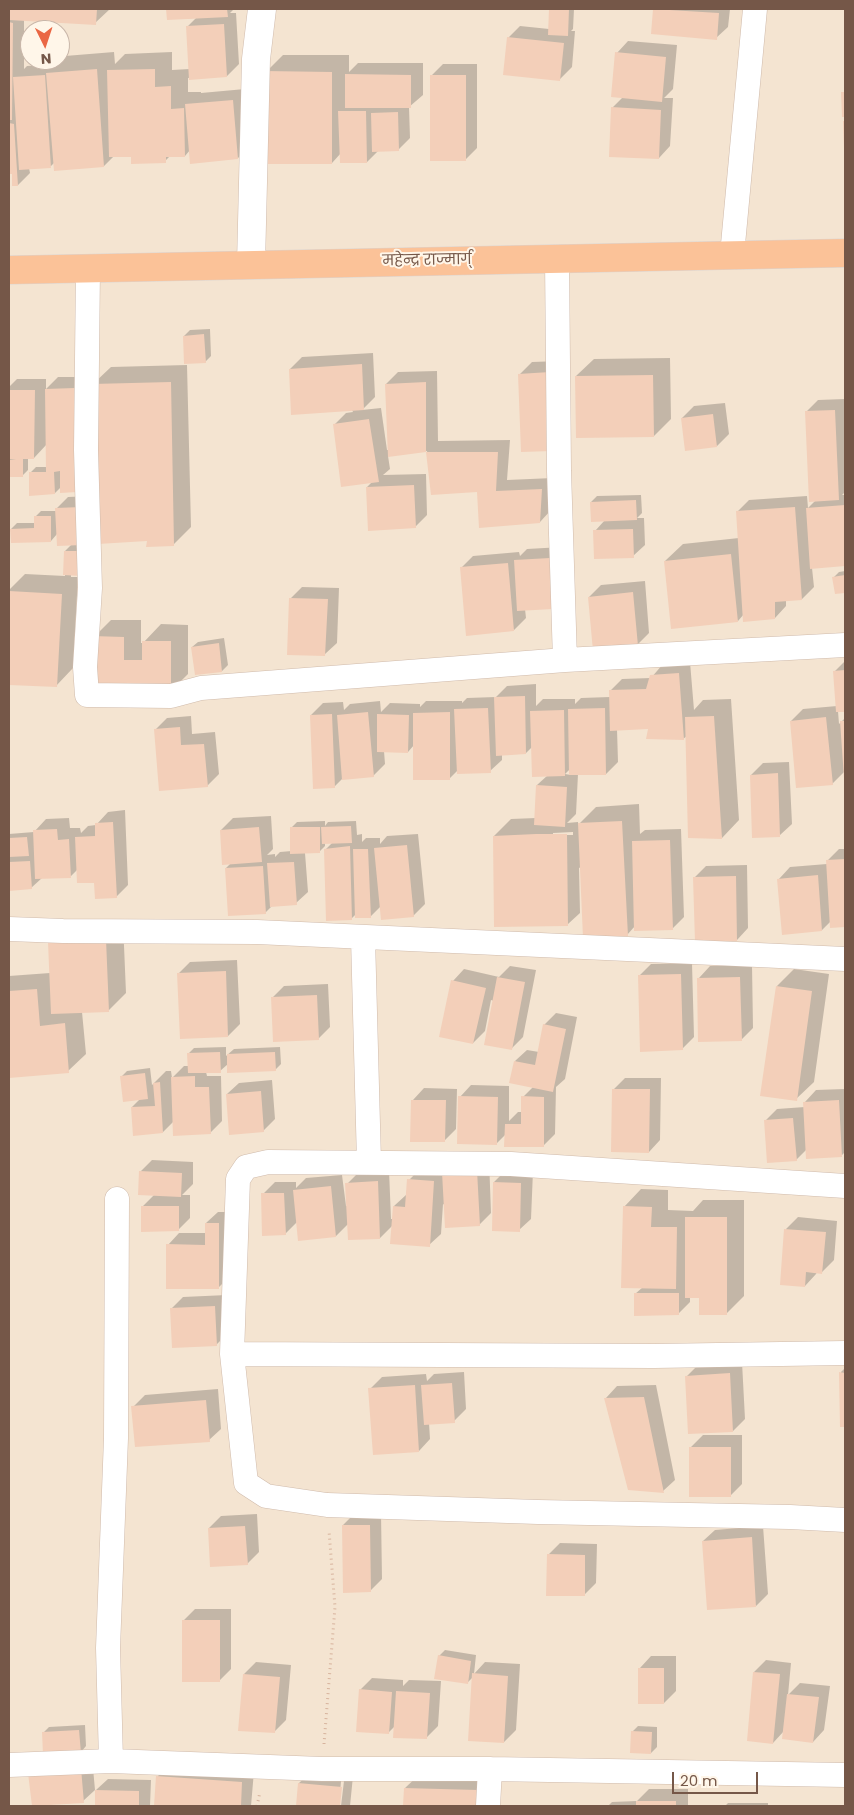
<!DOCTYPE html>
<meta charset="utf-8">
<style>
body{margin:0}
#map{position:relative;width:854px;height:1815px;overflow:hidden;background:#fdf2e2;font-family:Poppins,sans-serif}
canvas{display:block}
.frame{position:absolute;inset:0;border:10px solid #755748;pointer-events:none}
.north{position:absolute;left:20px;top:20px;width:50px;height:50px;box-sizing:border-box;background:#fff6e9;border:1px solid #c8b6a9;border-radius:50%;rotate:176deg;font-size:14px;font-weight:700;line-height:20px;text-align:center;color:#755748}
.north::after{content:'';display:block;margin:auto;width:18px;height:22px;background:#ea6744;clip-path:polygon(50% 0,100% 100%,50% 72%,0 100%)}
.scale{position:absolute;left:672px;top:1772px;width:86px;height:22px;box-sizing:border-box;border:2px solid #755748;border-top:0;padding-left:6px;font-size:15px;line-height:18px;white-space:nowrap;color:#755748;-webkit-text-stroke:4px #fff6e9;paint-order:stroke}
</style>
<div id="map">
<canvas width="854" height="1815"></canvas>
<div class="frame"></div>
<div class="north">N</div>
<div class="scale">20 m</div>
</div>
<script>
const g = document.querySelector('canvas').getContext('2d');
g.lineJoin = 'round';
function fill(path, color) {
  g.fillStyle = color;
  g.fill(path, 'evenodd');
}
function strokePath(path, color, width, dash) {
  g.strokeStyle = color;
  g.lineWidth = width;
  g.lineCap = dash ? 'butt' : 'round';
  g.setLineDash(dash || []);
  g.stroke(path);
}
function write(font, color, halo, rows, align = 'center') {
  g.font = font + ' Poppins,"Noto Sans Devanagari",sans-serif';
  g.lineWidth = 4;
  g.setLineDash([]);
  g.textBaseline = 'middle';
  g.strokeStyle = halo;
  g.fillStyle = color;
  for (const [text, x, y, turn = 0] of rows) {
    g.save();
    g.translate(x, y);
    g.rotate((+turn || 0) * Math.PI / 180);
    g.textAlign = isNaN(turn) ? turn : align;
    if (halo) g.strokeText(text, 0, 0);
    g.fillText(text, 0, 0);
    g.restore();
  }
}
fill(new Path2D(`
 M9,9H845V1806H9ZM30,30H60V60H30Z`), '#f4e4d1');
fill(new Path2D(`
 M9,9H110L95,23L24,19V69L27,66L57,64L65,56L114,52L115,64L125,54L172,52V70L190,69L187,27L196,18L168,19L167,9H234L230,13H236L239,64L227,76L188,78V92H201V93L245,89L250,146L238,158L190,150L185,156H170L165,161L132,156H114L104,166L55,162L51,166L29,168L30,173L18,185H13V173H9Z
 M550,9H574L573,29L571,31H575L572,67L560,79L508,38L520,26L549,29Z
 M654,9H730L728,27L716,38L653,33Z
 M628,41L677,45L673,89L664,98H673L670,146L659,158L612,108L623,97L617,53Z
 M283,55H349V72L358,63H423V95L409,107L410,138L398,150L378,151L367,162L341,153L332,163L266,72Z
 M443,64H477V148L465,160L431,76Z
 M210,329L211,356L205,362L184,336L190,330Z
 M373,353L375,397L362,410L381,408L387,450H389L386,384L398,372L437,371L438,441L510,440L507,480L553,478L551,510L540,522L478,490L432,494L427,451L388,456L390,469L383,475L426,474L427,515L415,527L367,487L373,481L334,425L346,413L353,412L352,410L290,369L302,357Z
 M670,358L671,419L654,436L576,376L594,359Z
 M561,361L564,438L520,374L532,362Z
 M187,365L191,527L173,545L147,540L93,384L111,367Z
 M58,377H87L61,487L55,493L30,473L36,467H47V444L34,458H28V470L23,475L9,476V384V387L17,379H46V389Z
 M845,399V492L842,495H845V565L812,568L814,587L802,599L786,600V606L775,618L744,614L738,621L665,561L683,544L739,538L737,512L749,500L807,496L808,508L816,500L806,412L818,400Z
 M725,403L729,434L717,446L682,418L694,406Z
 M641,495L642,513L637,518H644L645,545L633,556L595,531L605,520L591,502L597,496Z
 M93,496L71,574V577H78L73,668L56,686L9,683V590L25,574L65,576V551L72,544L57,534L51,541L11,529L17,523H35V517L41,511H56V509L68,497Z
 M562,547L525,609L526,618L514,630L461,568L473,556L519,552L520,556L527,549Z
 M845,571V591L836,593L834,577L839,572Z
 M645,581L649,633L637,645L589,597L601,585Z
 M302,587L339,588L337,643L325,654L290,599Z
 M111,620H141V643H143L161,624L188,625V674L171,691L93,690L94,637Z
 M224,638L228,665L222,671L192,647L198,642Z
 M845,661V711H838L839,724L845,718V781V771L832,784L791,721L803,709L837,706L834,672Z
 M690,662L694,710L703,700L731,699L739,820L722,838L687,736L683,739L649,728L617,729L618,762L606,774H578L576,814L567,823L578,822V825L596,807L639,804L640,834L645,830L681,829L684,917L672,929L635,926L627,935L581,867L579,868L580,913L568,924L494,836L511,819L536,818L537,785L548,775L533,746L526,753L502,755V760L490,771L458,770L449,779L414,745L408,752L384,751L385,764L373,776L343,778L334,787L311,715L323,703L343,702L344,710L350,704L380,701L381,712L390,703L420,704V707L426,701H462V703L467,698L496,697L507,686L536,684V706L543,699H575V704L581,698L610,697V691L622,679L651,678L663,664ZM571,768V775L565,774ZM573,832V835H553V833Z
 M191,716L192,734L215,732L219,774L207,786L155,730L167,718Z
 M789,762L792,824L780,835L751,775L763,763Z
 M125,810L128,885L116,897L77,870L71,876L42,878L31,888L9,890V834L34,832L46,819L69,818L70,828H80L81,833L88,826L96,825L108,812Z
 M271,816L273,849L267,855L275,854V857L280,852L292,851L291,828L297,822L325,821V826L328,822L356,821L357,835L362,834V842L366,838H380V844L387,836L418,834L425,904L413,916L381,906L370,917L356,914L351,919L326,849L332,843H325V846L319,852L305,853L308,892L296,903L273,905L265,913L226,868L231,863L221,830L233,818Z
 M839,849H845V926L831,927V921L822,930L783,933L779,879L790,867L827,864V861Z
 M747,865L748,928L737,940L695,877L706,866Z
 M123,922L126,993L109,1010L82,1012L86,1054L68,1071L9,1076V976L50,973Z
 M237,960L240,1024L228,1036L178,974L190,962Z
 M692,963L694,1037L682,1049L639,976L651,964Z
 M752,965L753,1028L741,1040L699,978L710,966Z
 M510,966L536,970L523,1037L511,1049L494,1001L491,1000L485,1031L473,1043L453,981L464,969L499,977Z
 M794,969L829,974L814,1082L796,1099L777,986Z
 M328,984L330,1027L318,1039L272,998L284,986Z
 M556,1013L577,1017L565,1079L556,1087L555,1134L543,1146L506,1134L497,1143L460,1097L471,1085L509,1086V1121L518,1112H522L523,1097L533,1087L515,1061L527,1050L539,1052L544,1025Z
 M226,1047V1056L234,1049L280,1047L281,1064L275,1070L228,1064L220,1071L206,1072L207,1076H221L222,1121L210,1133L174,1121L163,1132L132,1107L140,1099L121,1077L127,1071L150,1068L152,1085L166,1071H171L172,1078L184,1066H189L188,1054L194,1048Z
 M625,1078H661L660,1140L649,1152L613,1090Z
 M272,1080L275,1119L263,1131L227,1094L239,1083Z
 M424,1088L457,1089L456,1129L444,1141L413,1100Z
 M845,1089V1152L842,1155L807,1149L796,1160L765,1121L777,1109L805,1107V1102L816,1090Z
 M489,1159L491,1213L479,1225L443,1204L441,1234L429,1245L393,1225L380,1238L349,1239V1223L336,1236L297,1222L285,1234L263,1194L275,1182H296V1188L306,1178L342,1175L346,1206H348L347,1184L359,1172L389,1170L391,1219H393L394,1206L406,1195L409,1180L421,1168Z
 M152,1160L193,1162V1184L182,1195H190V1218L178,1230L142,1207L154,1195L140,1172Z
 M506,1170L533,1171L531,1219L519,1230L494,1182Z
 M641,1189L668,1190V1210L693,1211L703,1200H744V1296L726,1314L700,1296H690V1302L678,1314L635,1294L643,1287L624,1207Z
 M218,1212H230V1276L218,1288L168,1245L179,1233H206V1223Z
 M798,1217L837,1221L834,1260L822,1272H817L816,1274L805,1286L786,1229Z
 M227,1295L228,1333L216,1345L171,1309L183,1297Z
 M742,1362L745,1419L733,1431L686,1377L698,1365Z
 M845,1368V1426H841V1372Z
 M464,1372L466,1409L454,1421L429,1423L430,1439L419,1451L370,1389L382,1377L426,1374L427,1381L434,1374Z
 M656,1385L675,1480L663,1491L606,1398L617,1386Z
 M218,1389L221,1429L209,1440L133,1407L145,1395Z
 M703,1435H742V1484L730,1496L691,1447Z
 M355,1513H381L382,1579L370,1591L343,1525Z
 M257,1514L259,1552L247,1564L209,1528L221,1516Z
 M763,1526L768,1594L756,1606L703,1541L715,1530Z
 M560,1543L597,1544L596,1583L584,1595L548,1555Z
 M195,1609H231V1669L219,1681L183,1621Z
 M445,1650L476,1655L474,1674L485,1662L520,1664L516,1730L504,1742L473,1677L467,1683L439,1656Z
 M651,1656H676V1691L664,1703L640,1668Z
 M766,1660L791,1663L788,1695L800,1683L830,1686L824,1730L813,1742L784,1731L773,1743L754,1672Z
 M256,1662L291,1665L286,1720L274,1732L244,1674Z
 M372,1678L403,1680V1686L409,1680L441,1681L438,1726L426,1738L395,1726L388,1733L360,1690Z
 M85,1725L86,1746L81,1752L43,1733L49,1727Z
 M638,1726L657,1727V1747L651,1753L632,1732Z
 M92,1757L95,1790L83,1801L33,1806Z
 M169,1765L254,1771L251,1806H156L158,1776Z
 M423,1771L495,1773L494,1806H405V1788Z
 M311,1772L353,1776L350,1806H341L344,1781H341L339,1806H297L299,1783Z
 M108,1779L151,1780L150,1806H96V1790Z
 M649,1789H688V1806H608L612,1802L637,1801Z
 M728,1803H768V1806H725Z`), '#0003');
fill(new Path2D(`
 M9,9H97L96,25L9,20Z
 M166,9H227L228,17L167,20Z
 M549,9H569L568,36L548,35Z
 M653,9L719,13L717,40L651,34Z
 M9,22L13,23L12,120H9Z
 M224,24L227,77L189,80L186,26Z
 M507,37L564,43L560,81L503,75Z
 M615,52L666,57L662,102L611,97Z
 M97,69L104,167L54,171L46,73Z
 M155,69V87L171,86V109L184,108L185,157H166V163L131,164V157H109L107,70Z
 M264,71L332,72V164H264Z
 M345,74L411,75V108H345Z
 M45,75L51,168L19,170L13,77Z
 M430,75H466V161H430Z
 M841,92H845V117H842Z
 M233,100L238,159L190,164L185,104Z
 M611,107L661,110L659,159L609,157Z
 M338,111H366L367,163H340Z
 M398,112L399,151L372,152L371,113Z
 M843,121H845V148H844Z
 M9,123L14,124L18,186H12V174H9Z
 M204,334L206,363L184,364L183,336Z
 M362,364L364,410L291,415L289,369Z
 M550,372L552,451L521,452L518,374Z
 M653,375L654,437L576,438L575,376Z
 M171,382L174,546L146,547L147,541L98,544L92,384Z
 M426,382V452L388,457L385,384Z
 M75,388L77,492L60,493V471L54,472L55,494L29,496V472H46L45,389Z
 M9,390H35L34,459H23V477H9V460H16L9,459Z
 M835,410L839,500L809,502L805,411Z
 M713,414L717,447L685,451L681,418Z
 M369,419L379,482L341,487L333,424Z
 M426,452H498L496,491L542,489L540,523L479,528L477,492L431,495Z
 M414,485L416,528L368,531L366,487Z
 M636,500L637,520L591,522L590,502Z
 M845,505V566L810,569L806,508Z
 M82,507L83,545L57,546L55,508Z
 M795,507L802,600L775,602V619L743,622L736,511Z
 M34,516H51V542L11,543L10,529L34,528Z
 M633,529L634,558L594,559L593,530Z
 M64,551H80L81,576L63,575Z
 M731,554L738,622L671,629L664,561Z
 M550,558L553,609L517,611L514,560Z
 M508,563L514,631L466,636L460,567Z
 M845,575V593L835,594L832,577Z
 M9,591L62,594L57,687L9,685Z
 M633,592L638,646L593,651L588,597Z
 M289,598L328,599L325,656L287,655Z
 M92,636L124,637V660H142V641H171V693L92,691Z
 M219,643L222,672L195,675L191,647Z
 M845,670V712H836L833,671Z
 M679,673L684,740L646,739L648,729L610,731L609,690L646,689L650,675Z
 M525,696L526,754L496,756L494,697Z
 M488,708L491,773L457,774L454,709Z
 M605,708L606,775H569L568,709Z
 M564,710L565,776L532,777L530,711Z
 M368,712L374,777L342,780L337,715Z
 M450,712V780H413V713Z
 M332,714L335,788L313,789L310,715Z
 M377,714L409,715L408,753L377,752Z
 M714,716L722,839L688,838L685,717Z
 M826,717L833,785L796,788L790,721Z
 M840,721H845V778H844Z
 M180,727L181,745L204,744L208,787L159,791L154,729Z
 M778,773L780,837L752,838L750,775Z
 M536,785L567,787L565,827L534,825Z
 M622,821L628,936L583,938L578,823Z
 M113,822L117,898L95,899L94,883H77L75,837L95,836V823Z
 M351,826L352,843L322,844L321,827Z
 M259,827L262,862L222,865L220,830Z
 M290,827H320V853L290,854Z
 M57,829L58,840L69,839L71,878L35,879L33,830Z
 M536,834H567L568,926L494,927L493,836Z
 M27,837L29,856L9,857V838Z
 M670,840L673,930L634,931L632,841Z
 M407,845L414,917L381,920L374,848Z
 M350,846L352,920L326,921L324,849Z
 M353,849H368L371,918H355Z
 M845,859V927L830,928L826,860Z
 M30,861L32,889L9,891V862Z
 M294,862L297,905L270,907L267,863Z
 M263,866L266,914L228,916L225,868Z
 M818,875L822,931L782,935L777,879Z
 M736,876L737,941L695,942L693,877Z
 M106,939L109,1012L51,1014L48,942Z
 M226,971L228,1037L180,1039L177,973Z
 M681,974L683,1050L640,1052L638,975Z
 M497,977L525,982L512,1050L484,1045Z
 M740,977L742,1041L698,1042L697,978Z
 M451,980L486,988L473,1044L439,1037Z
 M776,986L812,991L797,1101L760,1096Z
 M37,989L40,1026L65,1023L69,1073L9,1078V991Z
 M317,995L319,1040L273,1042L271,997Z
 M543,1024L566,1029L553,1092L509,1083L514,1061L535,1065Z
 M220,1052L221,1073H188L187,1053Z
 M275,1052L276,1071L227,1073V1054Z
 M145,1073L148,1099L123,1102L120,1076Z
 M195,1076V1087H209L211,1134L173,1136L171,1077Z
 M160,1082L163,1133L133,1136L131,1107L155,1106L153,1083Z
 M612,1089H650L649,1153L611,1152Z
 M261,1091L264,1132L229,1135L226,1094Z
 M458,1096L498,1097L497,1145L457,1144Z
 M521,1096L544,1097V1147H504L505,1124H521Z
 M411,1100H446L445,1142H410Z
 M839,1100L842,1157L806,1159L803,1102Z
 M793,1118L797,1161L767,1163L764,1120Z
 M477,1170L480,1226L445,1228L442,1172Z
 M139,1171L182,1173L181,1197L138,1195Z
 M407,1179L434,1181L430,1247L390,1244L393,1206L405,1207Z
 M378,1181L380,1239L348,1240L345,1183Z
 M493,1182L521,1183L520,1232L492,1231Z
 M331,1186L336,1237L298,1241L293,1190Z
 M261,1193H284L286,1235L262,1236Z
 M141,1206H179V1231L141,1232Z
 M623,1206L652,1207L651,1227H677L676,1289L621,1288Z
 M685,1217H727V1315H699V1298H685Z
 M205,1223H219V1289H166V1244L205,1245Z
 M784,1229L826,1232L822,1274L806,1272L805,1287L780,1285Z
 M634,1293H679V1315L634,1316Z
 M215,1306L217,1346L172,1348L170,1308Z
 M839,1372L845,1373V1427H840Z
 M730,1373L733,1432L688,1434L685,1376Z
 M452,1383L455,1423L424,1425L421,1385Z
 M415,1385L419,1452L373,1455L368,1388Z
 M644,1397L664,1493L628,1490L604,1398Z
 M206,1400L210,1442L135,1447L131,1406Z
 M689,1447H731V1497H689Z
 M342,1525H370L371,1592L343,1593Z
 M245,1526L248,1565L210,1567L208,1528Z
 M752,1537L756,1607L707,1610L702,1541Z
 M547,1554L585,1555V1596H546Z
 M182,1620H220V1682H182Z
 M438,1655L471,1661L468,1684L434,1679Z
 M638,1668H664V1704H638Z
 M753,1672L780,1674L773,1744L747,1741Z
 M472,1673L508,1676L504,1743L468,1741Z
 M243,1674L280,1677L275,1733L238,1731Z
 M359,1689L392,1692L389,1734L356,1732Z
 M396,1691L430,1693L427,1739L393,1738Z
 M787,1694L819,1697L813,1743L782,1739Z
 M79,1730L81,1753L43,1755L42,1732Z
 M631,1731L652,1732L651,1754L630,1753Z
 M81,1768L84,1803L32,1806L28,1773Z
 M156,1776L242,1782L241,1806H154Z
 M298,1783L342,1787L340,1806H296Z
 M404,1788L478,1790L477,1806H403Z
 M95,1790L139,1791V1806H95Z
 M636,1801H676V1806H636Z`), '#f3cfb9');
const minor = new Path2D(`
 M732,255L755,9
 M88,268L86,450L90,588L85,667L87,695L171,696L201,688L565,660L559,471L557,258
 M565,660L845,645
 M9,929L63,931L257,932L845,959
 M363,938L369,1162
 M845,1186L511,1164L268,1162L246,1167L238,1179L232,1354L246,1483L266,1496L327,1505L538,1512L790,1517L845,1520
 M232,1354L654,1356L845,1353
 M111,1761L108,1648L116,1438L117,1199
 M9,1765L111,1761L322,1769H490L845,1775
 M488,1806L490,1769`);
const tertiary = new Path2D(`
 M251,264L256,59L262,9`);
const trunk = new Path2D(`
 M9,270L845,253`);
strokePath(minor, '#d0bbac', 25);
strokePath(tertiary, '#d0bbac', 29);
strokePath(trunk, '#dbd3cf', 29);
strokePath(new Path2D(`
 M324,1744L335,1607L329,1531
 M257,1806L260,1792`), '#d7b39d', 3, [1, 4]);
strokePath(minor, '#fff', 24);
strokePath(tertiary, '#fff', 28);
strokePath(trunk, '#fbc298', 28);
write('15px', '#755748', '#fff6e9', [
 ["महेन्द्र राज्मार्ग्",427,261,-1]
]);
</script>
